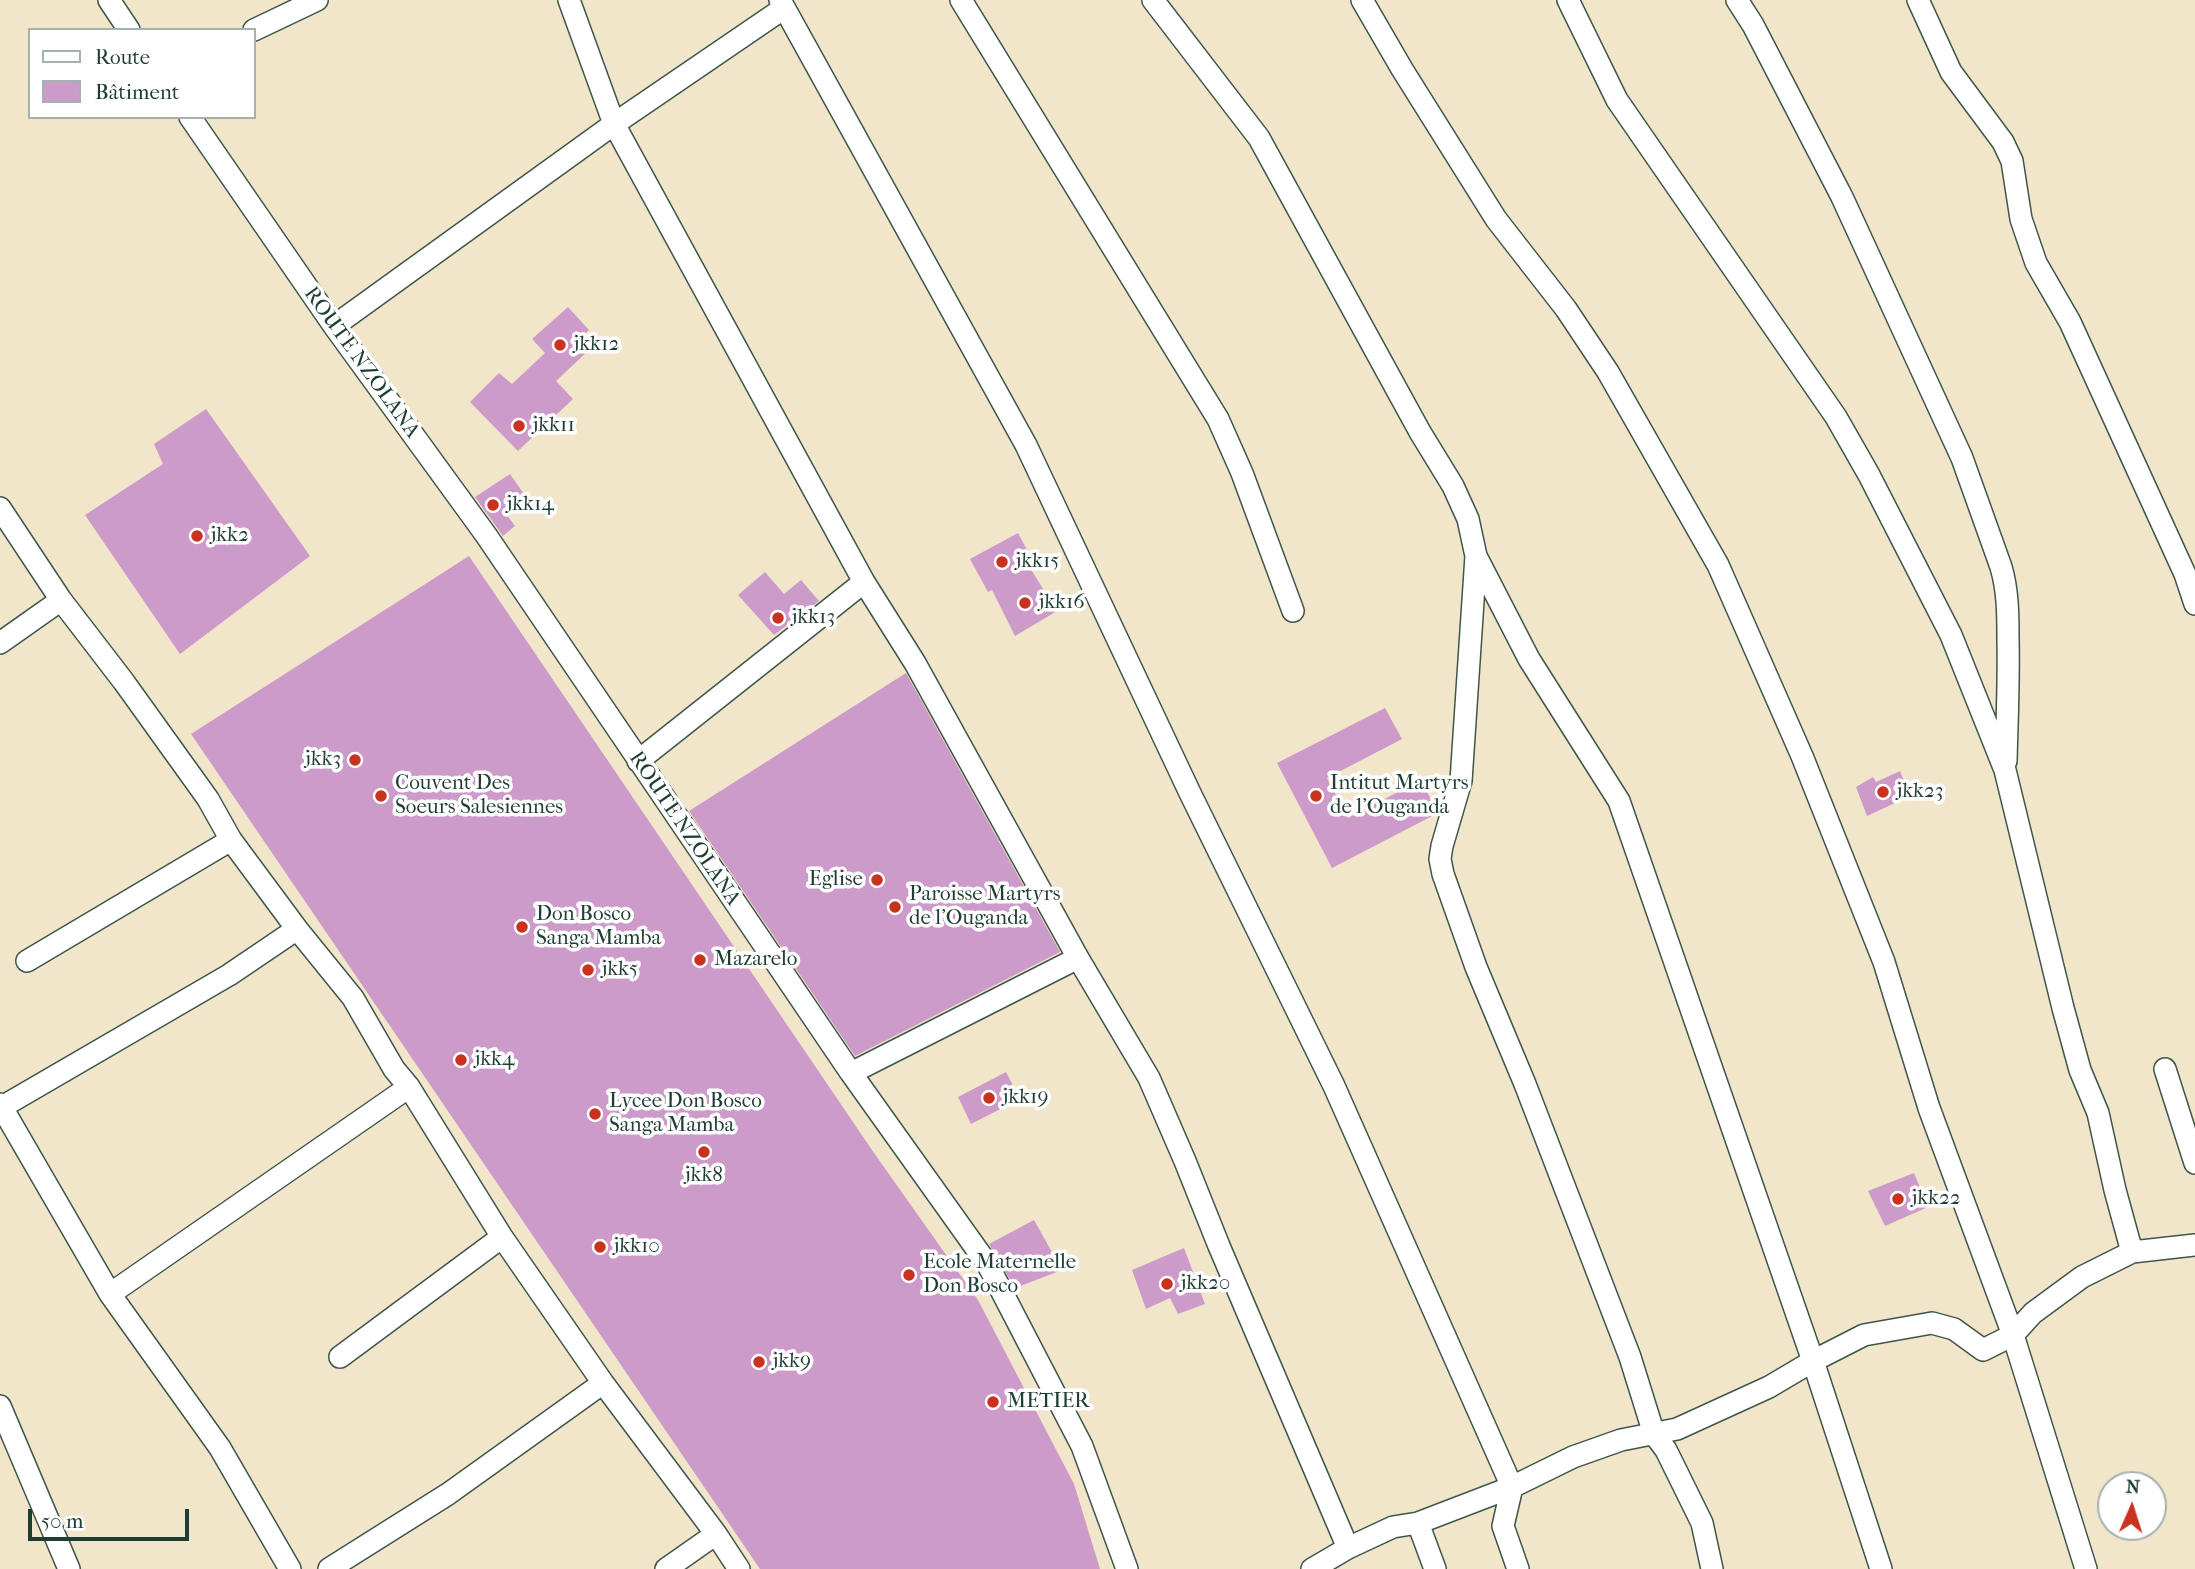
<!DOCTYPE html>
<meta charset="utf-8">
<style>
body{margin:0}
#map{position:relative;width:2195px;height:1569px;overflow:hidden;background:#f1e5ca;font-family:"IM FELL French Canon",serif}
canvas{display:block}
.legend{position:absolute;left:28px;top:28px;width:228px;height:91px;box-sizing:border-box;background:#fff;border:2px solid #a5b1ae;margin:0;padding:9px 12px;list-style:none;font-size:21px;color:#1f3d34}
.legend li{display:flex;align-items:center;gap:14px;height:35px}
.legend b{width:35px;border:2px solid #a5b1ae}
.north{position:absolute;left:2097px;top:1471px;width:70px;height:70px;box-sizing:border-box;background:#fff;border:2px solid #a5b1ae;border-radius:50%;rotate:3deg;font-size:19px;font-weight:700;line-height:28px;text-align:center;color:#1f3d34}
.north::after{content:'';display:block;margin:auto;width:24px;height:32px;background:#c8321e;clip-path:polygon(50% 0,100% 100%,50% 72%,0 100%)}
.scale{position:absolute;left:28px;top:1509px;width:161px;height:32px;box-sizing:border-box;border:4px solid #1f3d34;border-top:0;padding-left:9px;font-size:21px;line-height:24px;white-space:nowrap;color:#1f3d34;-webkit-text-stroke:5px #fff;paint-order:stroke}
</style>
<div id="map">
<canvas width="2195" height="1569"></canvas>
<ul class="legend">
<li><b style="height:9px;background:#fff"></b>Route</li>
<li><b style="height:19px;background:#cc9bca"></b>Bâtiment</li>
</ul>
<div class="north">N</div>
<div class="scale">50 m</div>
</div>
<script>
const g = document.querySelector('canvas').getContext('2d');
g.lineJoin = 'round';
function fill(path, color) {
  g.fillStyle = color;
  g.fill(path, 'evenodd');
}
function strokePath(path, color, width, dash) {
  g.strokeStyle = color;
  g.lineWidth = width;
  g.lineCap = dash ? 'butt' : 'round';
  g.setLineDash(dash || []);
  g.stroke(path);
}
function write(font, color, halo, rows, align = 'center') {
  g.font = font + ' "IM FELL French Canon",serif';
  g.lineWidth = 7;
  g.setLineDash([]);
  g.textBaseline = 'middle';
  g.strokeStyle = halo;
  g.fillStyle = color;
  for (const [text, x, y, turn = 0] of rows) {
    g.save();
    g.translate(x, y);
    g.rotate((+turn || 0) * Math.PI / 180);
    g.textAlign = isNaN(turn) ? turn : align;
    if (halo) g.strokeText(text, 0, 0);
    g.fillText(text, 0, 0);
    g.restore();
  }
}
fill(new Path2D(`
 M568,307L589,330L578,340L589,350L556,381L573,399L518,451L470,402L499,373L512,384L545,353L532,339Z
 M206,409L310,556L180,654L85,515L163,464L154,444Z
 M510,474L524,494L504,511L515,526L503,536L475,497Z
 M1018,533L1035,565L1030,568L1057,611L1015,636L992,590L988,592L970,559Z
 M469,556L874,1153L978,1300L1074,1484L1100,1569H760L191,734Z
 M765,572L784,594L801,580L819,601L774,635L738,595Z
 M906,673L1060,952L855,1056L689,811Z
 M1385,708L1402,739L1327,778L1348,818L1421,780L1438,813L1332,868L1277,763Z
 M1900,771L1910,796L1867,816L1856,787L1873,777L1876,782Z
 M1006,1072L1020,1099L971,1124L958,1097Z
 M1914,1173L1928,1207L1885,1226L1868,1191Z
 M1034,1220L1062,1270L1015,1288L989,1244Z
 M1184,1248L1205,1304L1178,1314L1170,1298L1146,1309L1132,1270Z`), '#cc9bca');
const minor = new Path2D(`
 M109,0L129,30
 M569,0L614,124L864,582L915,663L1078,958L1149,1078L1185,1161L1219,1246L1348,1548
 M780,0L1026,445L1190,793L1334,1086L1512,1487L1503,1526L1518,1569
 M961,0L1218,419L1242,473L1293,611
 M1153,0L1259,138L1420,432L1453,486L1468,519L1476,556L1461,781L1442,846L1440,859L1443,874L1476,967L1525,1084L1630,1357L1654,1434L1666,1450L1702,1523L1712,1569
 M1362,0L1402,69L1496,219L1566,309L1608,372L1718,565L1802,756L1884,962L1929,1108L2013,1335L2086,1569
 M1568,0L1617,100L1836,417L1869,475L1951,635L2005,770L2063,1008L2080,1070L2098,1113L2115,1190L2132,1252
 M1737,0L1753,25L1842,197L1962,458L2001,567C2008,591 2008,615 2008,639C2009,680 2007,720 2006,761
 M1918,0L1951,72L2003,142L2012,161L2021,219L2036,263L2070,322L2185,574L2195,604
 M254,30L317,0
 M190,117L334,326L486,535L851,1073L988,1265L1082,1446L1127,1569
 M334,326L614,124L784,8
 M0,508L61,600L124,682L208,799L231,840L297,929L353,998L394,1069L409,1087L502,1237L603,1383L716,1534L739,1569
 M1477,558L1529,659L1619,801L1813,1361L1881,1569
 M0,643L61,600
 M638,761L864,582
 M27,961L231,840
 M2165,1069L2195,1163
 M851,1073L1078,958
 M0,1104L110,1294L220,1448L290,1569
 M2,1107L229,975L297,929
 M110,1294L409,1087
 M340,1357L502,1237
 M0,1406L69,1569
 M1418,1523L1435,1569
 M329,1569L448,1494L603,1383
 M666,1569L716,1534
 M1312,1569L1348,1548L1393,1527L1418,1523L1512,1487L1573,1457L1621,1440L1677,1429L1769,1387L1813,1361L1864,1335L1932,1323L1954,1329L1983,1350L2013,1335L2033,1313L2082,1277L2132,1252L2195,1245`);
strokePath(minor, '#3e564a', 24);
strokePath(minor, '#fff', 21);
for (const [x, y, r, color] of [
 [560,345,7,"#c8321e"],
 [519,426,7,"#c8321e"],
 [493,505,7,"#c8321e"],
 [197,536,7,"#c8321e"],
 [1002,562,7,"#c8321e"],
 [1025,603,7,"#c8321e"],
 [778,618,7,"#c8321e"],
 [355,760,7,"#c8321e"],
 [1883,792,7,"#c8321e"],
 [381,796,7,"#c8321e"],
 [1316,796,7,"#c8321e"],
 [877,880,7,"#c8321e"],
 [895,907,7,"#c8321e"],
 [522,927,7,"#c8321e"],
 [700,960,7,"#c8321e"],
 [588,970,7,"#c8321e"],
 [461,1060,7,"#c8321e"],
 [989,1098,7,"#c8321e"],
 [595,1114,7,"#c8321e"],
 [704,1152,7,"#c8321e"],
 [1898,1199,7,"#c8321e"],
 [600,1247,7,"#c8321e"],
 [909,1275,7,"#c8321e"],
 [1167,1284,7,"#c8321e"],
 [759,1362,7,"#c8321e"],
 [993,1402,7,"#c8321e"]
]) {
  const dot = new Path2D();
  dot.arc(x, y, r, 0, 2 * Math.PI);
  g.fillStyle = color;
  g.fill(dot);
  strokePath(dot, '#fff', 2.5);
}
write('21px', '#1f3d34', '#fff', [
 ["jkk12",574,345],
 ["jkk11",533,426],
 ["jkk14",507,505],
 ["jkk2",211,536],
 ["jkk15",1016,562],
 ["jkk16",1039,603],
 ["jkk13",792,618],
 ["jkk3",341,760,"right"],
 ["Couvent Des",395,784],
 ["Soeurs Salesiennes",395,808],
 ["Intitut Martyrs",1330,784],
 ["de l'Ouganda",1330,808],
 ["jkk23",1897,792],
 ["Eglise",863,880,"right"],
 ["Paroisse Martyrs",909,895],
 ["de l'Ouganda",909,919],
 ["Don Bosco",536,915],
 ["Sanga Mamba",536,939],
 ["Mazarelo",714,960],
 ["jkk5",602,970],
 ["jkk4",475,1060],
 ["jkk19",1003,1098],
 ["Lycee Don Bosco",609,1102],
 ["Sanga Mamba",609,1126],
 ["jkk8",704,1176,"center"],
 ["jkk22",1912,1199],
 ["jkk10",614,1247],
 ["Ecole Maternelle",923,1263],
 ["Don Bosco",923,1287],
 ["jkk20",1181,1284],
 ["jkk9",773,1362],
 ["METIER",1007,1402]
], 'left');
write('21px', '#1f3d34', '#fff', [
 ["ROUTE NZOLANA",361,363,54],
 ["ROUTE NZOLANA",684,829,56]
]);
</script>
